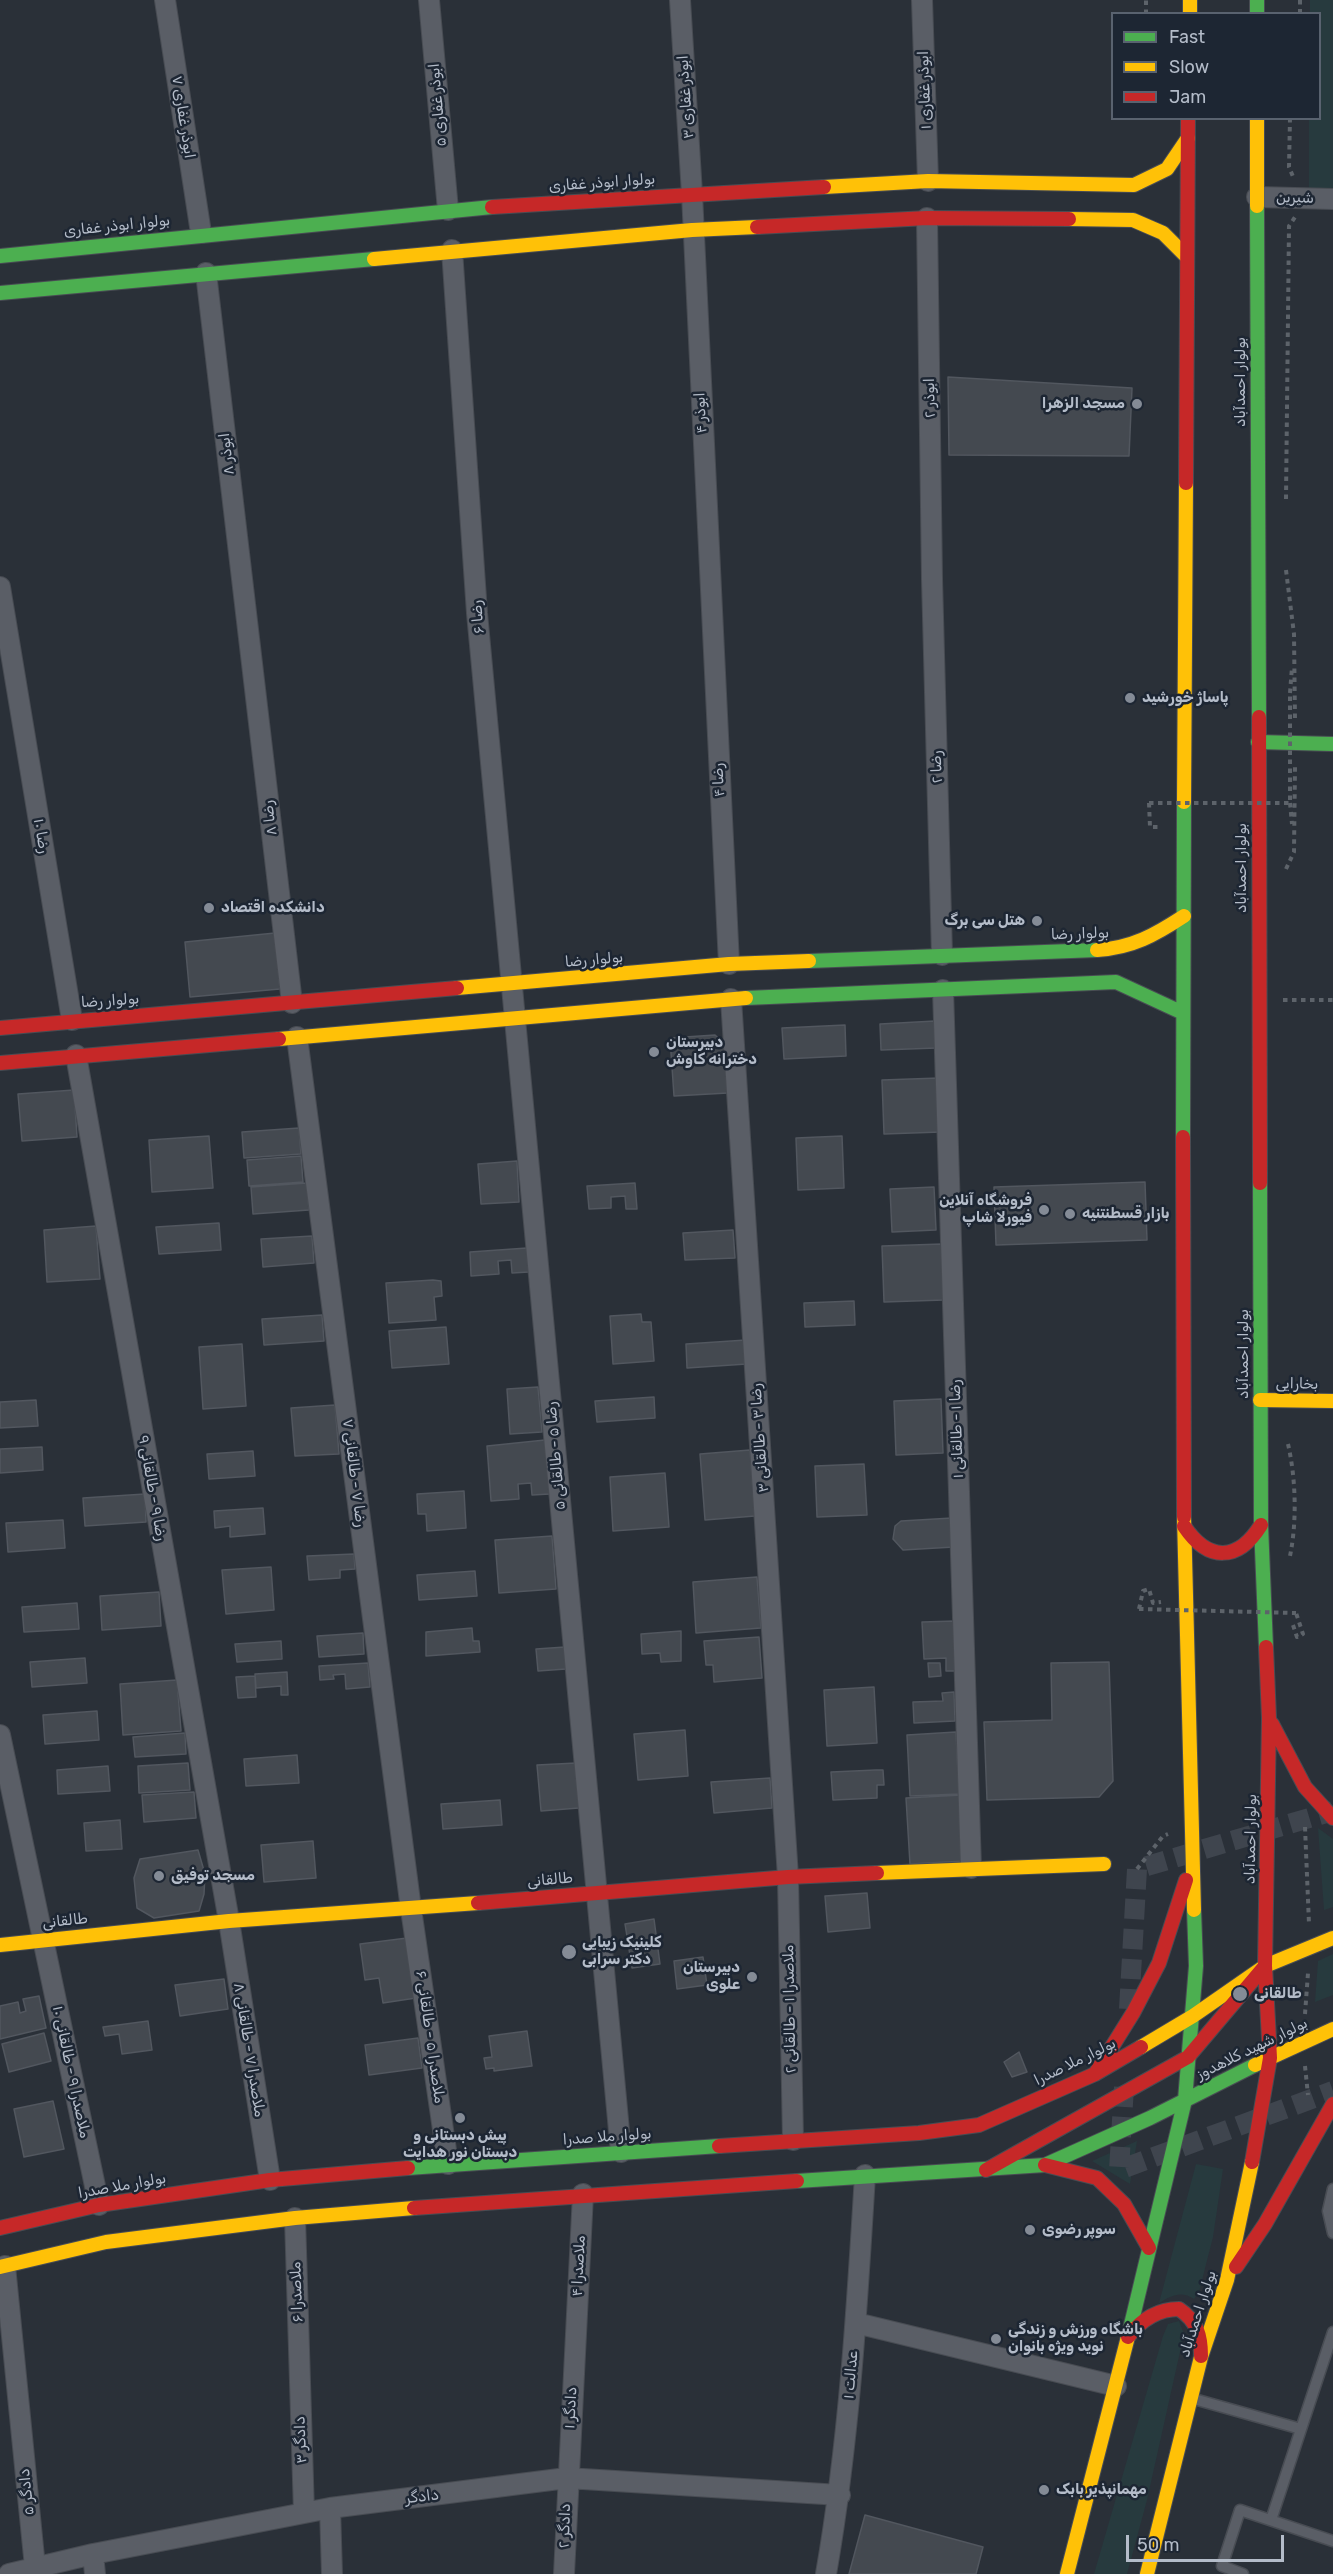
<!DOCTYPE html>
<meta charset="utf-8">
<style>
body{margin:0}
#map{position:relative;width:1333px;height:2574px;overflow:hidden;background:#2a3038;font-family:Rubik,sans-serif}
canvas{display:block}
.legend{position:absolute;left:1111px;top:12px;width:210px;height:108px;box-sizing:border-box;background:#1d2633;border:2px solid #59626f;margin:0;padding:8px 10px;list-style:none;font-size:18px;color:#b4bcc9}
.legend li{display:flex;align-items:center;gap:12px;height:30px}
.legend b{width:30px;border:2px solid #59626f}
.scale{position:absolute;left:1126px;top:2535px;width:158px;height:27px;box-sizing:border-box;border:3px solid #b4bcc9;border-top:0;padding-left:8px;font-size:18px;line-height:21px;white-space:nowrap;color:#b4bcc9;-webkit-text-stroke:4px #1d2633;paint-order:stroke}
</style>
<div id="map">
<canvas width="1333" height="2574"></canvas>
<ul class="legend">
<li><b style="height:8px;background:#4caf50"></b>Fast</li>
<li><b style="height:8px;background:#ffc107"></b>Slow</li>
<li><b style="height:8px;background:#c62828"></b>Jam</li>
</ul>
<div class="scale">50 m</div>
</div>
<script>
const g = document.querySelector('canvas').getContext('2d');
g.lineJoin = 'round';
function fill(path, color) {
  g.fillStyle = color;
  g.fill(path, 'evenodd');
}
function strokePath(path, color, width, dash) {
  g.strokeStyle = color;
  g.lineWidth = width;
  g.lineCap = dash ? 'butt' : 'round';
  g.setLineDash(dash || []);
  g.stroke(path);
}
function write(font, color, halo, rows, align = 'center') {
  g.font = font + ' Rubik,"Noto Sans Arabic",sans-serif';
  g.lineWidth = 5;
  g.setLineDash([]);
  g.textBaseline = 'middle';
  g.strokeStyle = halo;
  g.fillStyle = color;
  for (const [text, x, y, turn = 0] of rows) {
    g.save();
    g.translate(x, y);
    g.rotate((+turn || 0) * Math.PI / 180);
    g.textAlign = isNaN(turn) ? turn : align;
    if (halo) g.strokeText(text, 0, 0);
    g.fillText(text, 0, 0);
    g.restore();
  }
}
fill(new Path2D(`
 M1310,0H1333V191H1309V119L1320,118V14L1310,13Z
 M1318,1828L1333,1839V1907L1324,1910Z
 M1333,1954V1995L1315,2002L1318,1961Z
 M1137,2141L1130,2184L1092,2161Z
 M1196,2164L1223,2169L1213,2237L1199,2292L1194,2299C1181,2290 1171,2296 1159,2303Z
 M1179,2321L1184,2334L1147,2500L1127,2574H1094L1163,2336L1168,2324Z`), '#273a3e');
const building = new Path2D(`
 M948,377L1132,388L1129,456L949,455Z
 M275,933L280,989L190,997L185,942Z
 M935,1021L937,1048L881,1050L880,1024Z
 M845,1025L846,1056L784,1059L782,1028Z
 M715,1035L726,1045L728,1093L674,1096L670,1038Z
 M939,1078L941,1132L884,1134L882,1080Z
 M74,1090L77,1137L22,1141L18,1094Z
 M299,1128L301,1154L244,1158L242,1132Z
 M209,1136L213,1188L152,1192L149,1140Z
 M842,1136L844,1188L798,1190L796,1138Z
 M301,1156L303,1182L249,1186L247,1160Z
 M517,1161L519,1202L481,1204L478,1164Z
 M1145,1182L1147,1240L996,1245L994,1187Z
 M307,1183L309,1210L253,1214L251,1187Z
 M635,1183L637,1209H626L625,1196L611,1197V1208L589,1209L587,1186Z
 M934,1187L936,1230L892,1232L890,1189Z
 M219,1223L221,1250L159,1254L156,1227Z
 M96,1226L100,1279L47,1282L44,1230Z
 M733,1230L735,1258L685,1260L683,1233Z
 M312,1236L314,1263L263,1267L261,1239Z
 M942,1244L944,1300L884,1302L882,1246Z
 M527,1248L529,1272L512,1273L511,1260L498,1261L499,1274L471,1276L470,1252Z
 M433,1280L441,1281L442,1296L434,1297L436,1320L389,1323L386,1283Z
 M854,1301L855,1325L805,1327L804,1303Z
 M641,1314L642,1322H651L654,1361L613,1364L610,1316Z
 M322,1315L324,1341L264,1345L262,1319Z
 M446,1327L449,1364L392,1368L389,1331Z
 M746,1340L747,1364L687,1368L686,1344Z
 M242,1344L246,1406L203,1409L199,1347Z
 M538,1387L542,1432L510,1434L507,1389Z
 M654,1397L655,1418L597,1422L595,1401Z
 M941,1399L943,1453L896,1455L894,1401Z
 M36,1400L38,1426L0,1428V1402Z
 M335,1405L339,1454L295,1456L291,1408Z
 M545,1440L550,1494L532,1495L531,1483L518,1484L519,1499L491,1501L487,1446Z
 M42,1447L43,1470L0,1473V1449Z
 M750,1450L755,1516L705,1520L700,1454Z
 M253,1451L255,1476L209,1479L207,1454Z
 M864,1464L867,1515L817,1517L815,1466Z
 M665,1473L669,1527L613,1531L610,1477Z
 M464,1491L466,1528L427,1531L426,1514H418L417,1494Z
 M145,1494L146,1522L85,1526L83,1498Z
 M263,1508L265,1534L230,1537V1526L215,1528L214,1511Z
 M952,1518L954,1547L903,1550L893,1539L895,1526L901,1521Z
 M63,1520L65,1548L8,1552L6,1523Z
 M552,1536L556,1589L499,1593L495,1540Z
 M354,1554L355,1569L340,1570V1578L309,1580L307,1556Z
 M271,1567L274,1610L226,1614L222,1570Z
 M475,1571L477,1596L419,1600L417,1575Z
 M757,1577L761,1628L696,1633L693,1582Z
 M159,1592L161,1626L102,1630L100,1596Z
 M77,1603L79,1629L24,1632L22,1607Z
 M955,1621L957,1671H946V1658L924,1659L922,1622Z
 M472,1628L473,1641H479L480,1652L426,1656V1632Z
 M681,1631V1661L661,1662L660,1653L642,1654L641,1634Z
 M363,1633L364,1654L319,1657L317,1636Z
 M759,1637L762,1678L714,1682L713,1665H706L704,1641Z
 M281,1641L282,1659L237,1662L235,1644Z
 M565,1647L566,1669L538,1671L536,1649Z
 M85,1658L87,1683L32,1687L30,1662Z
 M1109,1662L1113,1781L1099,1797L987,1800L984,1722L1052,1720L1051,1663Z
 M368,1663L370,1687L346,1689L345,1674L333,1675L334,1679L320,1680L319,1666Z
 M928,1663H940L941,1676L929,1677Z
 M287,1672L288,1695H281V1686L256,1688L255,1674Z
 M255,1676L256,1697L238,1698L236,1677Z
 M177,1680L181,1731L123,1735L120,1684Z
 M874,1687L877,1743L827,1746L824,1690Z
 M954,1692L955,1721L914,1723L913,1702L943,1701L942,1693Z
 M97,1711L99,1740L45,1744L43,1715Z
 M685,1730L688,1776L638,1780L634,1734Z
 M956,1732L959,1794L910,1796L907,1735Z
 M185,1733L186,1754L135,1757L133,1737Z
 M297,1755L299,1783L246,1786L244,1759Z
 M188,1763L190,1790L139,1793L138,1766Z
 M576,1763L579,1808L541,1811L537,1765Z
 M108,1766L110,1791L58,1794L57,1770Z
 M876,1770H883L884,1785H877V1798L833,1800L831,1772Z
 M770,1778L772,1808L714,1813L711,1782Z
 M194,1792L196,1818L144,1822L142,1795Z
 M962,1795L966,1861L910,1864L906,1798Z
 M500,1800L502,1825L443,1829L441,1804Z
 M120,1820L122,1849L86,1851L84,1823Z
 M313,1841L316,1878L264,1882L261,1845Z
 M198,1850L205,1874L204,1894L199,1911L154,1918L137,1908L134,1878L140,1859Z
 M867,1893L870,1928L828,1932L825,1896Z
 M654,1919L660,1964L632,1968L625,1924Z
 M407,1938L416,1998L383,2003L379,1978L365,1980L360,1944Z
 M703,1957L707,1985L677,1989L674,1961Z
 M224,1979L228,2009L180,2016L175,1985Z
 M39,1996L46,2028L0,2039V2006L18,2002L20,2013L26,2011L23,1999Z
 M148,2021L152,2050L122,2054L119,2034L105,2036L103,2027Z
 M527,2031L532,2066L494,2071V2068L486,2069L484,2058L492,2057L489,2036Z
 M44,2033L51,2061L9,2072L2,2044Z
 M418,2038L422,2068L369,2075L365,2045Z
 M1019,2052L1027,2072L1012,2077L1004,2062Z
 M53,2101L64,2149L24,2157L14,2109Z
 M865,2515L983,2547L976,2574H849Z`);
fill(building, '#444950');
strokePath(building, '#52575f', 1.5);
strokePath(new Path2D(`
 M1129,2009L1137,1869L1333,1811
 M1124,2087L1119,2170L1333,2091`), '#3f454e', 20, [20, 10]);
const lane = new Path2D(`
 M1333,2189L1328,2211L1333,2233
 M1194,2399L1301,2429
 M1271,2520L1333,2332
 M1243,2574L1222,2566L1240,2510L1333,2541`);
const street = new Path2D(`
 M165,0L201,233
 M429,0L448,210
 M680,0L692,194L729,964
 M922,0L928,181
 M1257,197L1333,199
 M927,218L932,579L942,955
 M452,250L477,613L621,2152
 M206,273L292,1003
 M0,587L72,1020
 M943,990L971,1868
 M731,999L788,1877L793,2140
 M297,1037L411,1909L448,2164
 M76,1055L229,1921L270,2180
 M0,1735L99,2205
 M295,2218L304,2513
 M5,2266L35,2567
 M856,2323L1116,2386
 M330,2508L332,2574
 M93,2554L95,2574
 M9,2574L93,2554L330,2508L567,2478L840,2495
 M564,2574L583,2194
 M826,2574C849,2442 857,2309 865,2175`);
const fast = new Path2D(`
 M1257,0V14
 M1257,206L1259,717
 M0,256L492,207
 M0,293L374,259
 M1258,742L1333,744
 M809,961L1097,950
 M746,998L1116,982L1183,1013
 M1183,1137L1184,802
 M1260,1183L1261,1525L1266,1647
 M408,2168L719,2146
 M797,2181L1045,2165L1150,2118L1255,2065
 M1130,2329L1185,2100L1196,1966L1194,1910`);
const slow = new Path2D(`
 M1190,0V14
 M1257,118V206
 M824,187L928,181L1134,185L1167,169L1188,138
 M1069,219L1133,220L1163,233L1187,257
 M374,259L692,230L757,227
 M1184,802L1186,483
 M1097,950C1132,948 1155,935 1184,916
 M457,988L729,964L809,961
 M279,1039L746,998
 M1260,1400L1333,1401
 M1184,1517L1194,1910
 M877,1873L1104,1864
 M0,1945L229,1921L478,1903
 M1141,2047L1193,2016L1265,1966L1333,1938
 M1255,2065L1333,2029
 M0,2267L106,2242L295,2218L414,2208
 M1067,2574L1130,2329
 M1147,2574L1201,2357L1227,2280L1252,2162`);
const jam = new Path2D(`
 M492,207L824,187
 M757,227L927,218L1069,219
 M1186,483L1188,118
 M1259,717L1260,1183
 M0,1028L457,988
 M0,1063L279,1039
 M1183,1137L1184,1517
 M1184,1526C1208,1562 1238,1562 1261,1525
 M1272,1724L1305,1787L1333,1818
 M478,1903L788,1877L877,1873
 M1095,2074L1133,2013L1159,1963L1186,1880
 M719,2146L919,2133L979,2125L1095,2074L1141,2047
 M1252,2162L1270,2058L1265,1966L1269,1718L1266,1647
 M1045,2165L1097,2178L1124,2204L1149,2248
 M986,2170L1188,2057L1265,1966
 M414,2208L797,2181
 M0,2228L99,2205L270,2180L408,2168
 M1236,2267L1265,2224L1333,2104
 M1128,2337C1141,2320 1157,2309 1179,2309C1197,2321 1201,2335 1201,2356`);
strokePath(lane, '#484c53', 13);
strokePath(street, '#484c53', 22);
strokePath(fast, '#484c53', 16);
strokePath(slow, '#484c53', 16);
strokePath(jam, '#484c53', 16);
strokePath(new Path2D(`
 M1300,0V14
 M1146,14V0
 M1290,118L1289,167L1294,179
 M1286,499L1289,226L1295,217
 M1286,570L1294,634L1295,721
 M1290,693L1292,667
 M1149,803L1150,827H1159
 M1290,803L1292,824
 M1286,869L1294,852L1295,767
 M1283,1000H1333
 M1288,1444C1296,1479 1297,1522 1290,1556
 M1139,1609L1143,1591L1149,1589L1153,1603L1161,1602
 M1293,1625L1297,1637L1303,1634L1296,1613
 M1305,1827L1309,1924
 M1137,1869L1163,1836L1168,1834
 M1305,2014L1308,1973
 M1305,2066L1308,2095`), '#5d636a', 4, [4.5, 4.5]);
strokePath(lane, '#5a5e66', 10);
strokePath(street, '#5a5e66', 20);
strokePath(fast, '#4caf50', 14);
strokePath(slow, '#ffc107', 14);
strokePath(jam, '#c62828', 14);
strokePath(new Path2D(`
 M1149,803H1290V693
 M1139,1609L1296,1613`), '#5d636a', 4, [4.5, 4.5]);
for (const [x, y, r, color] of [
 [1137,404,6,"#848b96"],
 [1130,698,6,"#848b96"],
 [209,908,6,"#848b96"],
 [1037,921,6,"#848b96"],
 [654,1052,6,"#848b96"],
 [1044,1210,6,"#848b96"],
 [1070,1214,6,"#848b96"],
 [159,1876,6,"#848b96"],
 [569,1952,8,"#848b96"],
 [752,1977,6,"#848b96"],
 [1240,1994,8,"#848b96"],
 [460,2118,6,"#848b96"],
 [1030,2230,6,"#848b96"],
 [996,2339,6,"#848b96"],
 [1044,2490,6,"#848b96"]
]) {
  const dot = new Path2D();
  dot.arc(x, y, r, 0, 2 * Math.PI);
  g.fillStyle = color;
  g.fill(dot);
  strokePath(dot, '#1d2633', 2);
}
write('15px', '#b4bcc9', '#1d2633', [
 ["ابوذر غفاری ۱",925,90,-92],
 ["ابوذر غفاری ۳",686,97,-94],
 ["ابوذر غفاری ۵",438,105,-95],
 ["ابوذر غفاری ۷",183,117,81],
 ["بولوار ابوذر غفاری",602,183,-4],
 ["شیرین",1295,198,1],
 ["بولوار ابوذر غفاری",117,226,-6],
 ["بولوار احمدآباد",1241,382,-90],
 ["ابوذر ۲",930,398,-91],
 ["ابوذر ۴",701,413,-93],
 ["ابوذر ۸",227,454,-97],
 ["رضا ۶",478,617,-95],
 ["رضا ۲",937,767,-92],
 ["رضا ۴",719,780,-93],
 ["رضا ۸",270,818,-97],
 ["رضا ۱۰",41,836,80],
 ["بولوار احمدآباد",1242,868,-90],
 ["بولوار رضا",1080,934,-2],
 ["بولوار رضا",594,960,-5],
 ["بولوار رضا",110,1001,-4],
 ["بولوار احمدآباد",1244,1354,-90],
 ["بخارایی",1297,1384,1],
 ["رضا ۱ - طالقانی ۱",957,1429,-92],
 ["رضا ۳ - طالقانی ۳",760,1438,-94],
 ["رضا ۵ - طالقانی ۵",556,1456,-95],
 ["رضا ۷ - طالقانی ۷",354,1473,83],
 ["رضا ۹ - طالقانی ۹",152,1488,80],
 ["بولوار احمدآباد",1251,1839,-89],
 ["طالقانی",550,1880,-5],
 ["طالقانی",65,1921,-6],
 ["ملاصدرا ۱ - طالقانی ۲",790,2009,-91],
 ["ملاصدرا ۵ - طالقانی ۶",430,2037,82],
 ["بولوار شهید کلاهدوز",1252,2049,-26],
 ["ملاصدرا ۷ - طالقانی ۸",249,2050,81],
 ["بولوار ملا صدرا",1075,2062,-26],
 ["ملاصدرا ۹ - طالقانی ۱۰",71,2072,78],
 ["بولوار ملا صدرا",607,2137,-4],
 ["بولوار ملا صدرا",122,2186,-10],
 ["ملاصدرا ۴",579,2266,-87],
 ["ملاصدرا ۶",297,2292,-92],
 ["بولوار احمدآباد",1198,2314,-72],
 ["عدالت ۱",851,2375,-85],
 ["دادگر ۱",571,2408,-87],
 ["دادگر ۳",301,2440,-92],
 ["دادگر ۵",27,2492,-96],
 ["دادگر",422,2497,-7],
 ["دادگر ۲",565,2526,-88]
]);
write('bold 15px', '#b4bcc9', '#1d2633', [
 ["مسجد الزهرا",1125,404,"right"],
 ["پاساژ خورشید",1142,698],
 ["دانشکده اقتصاد",221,908],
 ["هتل سی برگ",1025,921,"right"],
 ["دبیرستان",666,1043],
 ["دخترانه کاوش",666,1060],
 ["فروشگاه آنلاین",1032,1201,"right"],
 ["فیورلا شاپ",1032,1218,"right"],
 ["بازار قسطنتنیه",1082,1214],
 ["مسجد توفیق",171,1876],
 ["کلینیک زیبایی",582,1943],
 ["دکتر سرابی",582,1960],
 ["دبیرستان",740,1968,"right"],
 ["علوی",740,1985,"right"],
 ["طالقانی",1254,1994],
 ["پیش دبستانی و",460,2136,"center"],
 ["دبستان نور هدایت",460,2153,"center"],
 ["سوپر رضوی",1042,2230],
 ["باشگاه ورزش و زندگی",1008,2330],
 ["نوید ویژه بانوان",1008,2347],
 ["مهمانپذیر بابک",1056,2490]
], 'left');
</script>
